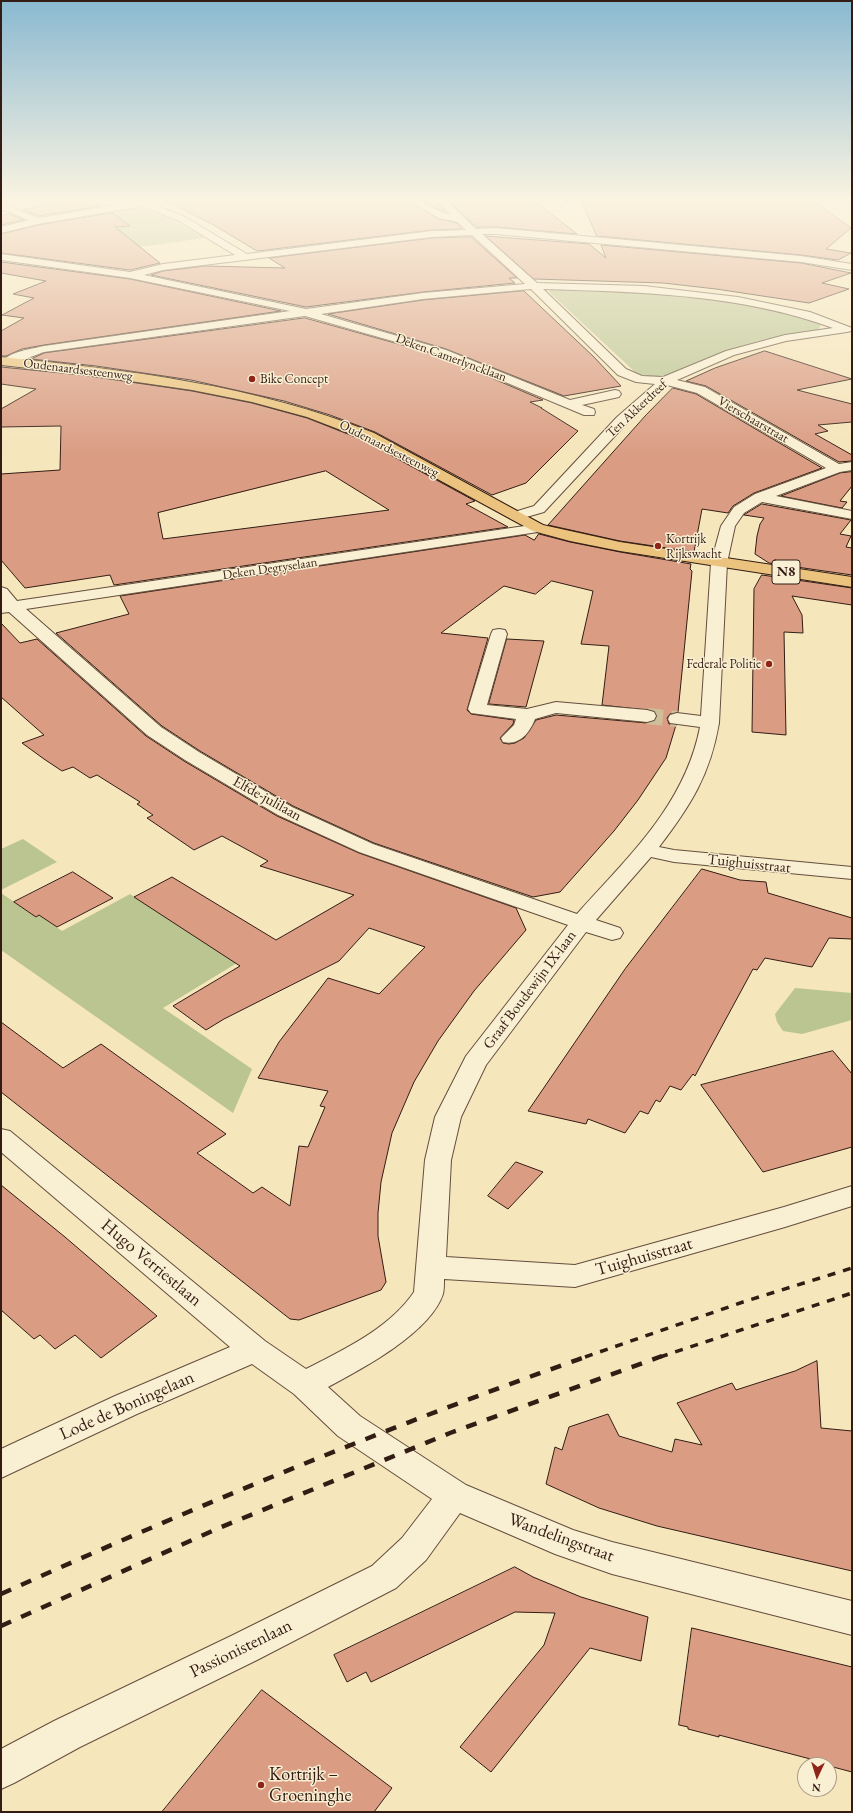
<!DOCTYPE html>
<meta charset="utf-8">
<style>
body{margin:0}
#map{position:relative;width:853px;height:1813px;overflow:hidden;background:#f6e6bc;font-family:"EB Garamond",serif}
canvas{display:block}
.frame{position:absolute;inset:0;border:2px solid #331c13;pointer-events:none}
.north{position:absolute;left:797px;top:1757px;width:40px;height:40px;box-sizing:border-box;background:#f9efd3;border:1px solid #aa9b86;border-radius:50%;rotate:184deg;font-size:11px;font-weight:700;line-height:16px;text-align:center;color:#331c13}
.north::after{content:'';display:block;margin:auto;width:14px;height:18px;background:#8f2418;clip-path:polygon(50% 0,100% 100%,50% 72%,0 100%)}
</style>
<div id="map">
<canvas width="853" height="1813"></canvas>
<div class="frame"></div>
<div class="north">N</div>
</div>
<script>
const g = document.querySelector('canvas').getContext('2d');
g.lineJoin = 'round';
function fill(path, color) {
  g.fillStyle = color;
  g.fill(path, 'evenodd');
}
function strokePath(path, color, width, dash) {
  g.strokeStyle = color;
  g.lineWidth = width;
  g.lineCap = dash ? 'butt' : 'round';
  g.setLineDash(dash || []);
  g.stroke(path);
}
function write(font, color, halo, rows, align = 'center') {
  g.font = font + ' "EB Garamond",serif';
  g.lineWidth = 3;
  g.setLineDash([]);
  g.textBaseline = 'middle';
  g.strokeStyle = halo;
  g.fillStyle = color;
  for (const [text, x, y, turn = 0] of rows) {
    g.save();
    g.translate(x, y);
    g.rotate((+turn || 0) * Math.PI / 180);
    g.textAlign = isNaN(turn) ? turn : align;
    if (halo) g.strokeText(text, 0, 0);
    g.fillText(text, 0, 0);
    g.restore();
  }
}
fill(new Path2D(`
 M139,207L172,220L205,238L133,248L113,228L129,226L122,220L11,232L39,225Z
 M555,288C644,291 737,292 821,324L820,327L817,330C785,334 752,341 722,353C701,360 678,374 655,377C648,378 641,375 635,372L549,292L550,290Z
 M23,839L57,862L1,890V849Z
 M1,893L36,917L39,915L62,931L130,894L237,963L163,1008L252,1069L233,1113L1,950Z
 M795,988L852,993V1020L802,1034L783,1031L777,1022L775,1014Z`), '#bbc592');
const building = new Path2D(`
 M60,201H95L101,206L39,216L24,210Z
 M166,201H409L438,219L457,223L462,229L432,230L257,251L212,224Z
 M422,201H437L446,212L441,210Z
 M449,201H535L577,234L496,227H477Z
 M582,201H814L851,228L826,249L851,253L838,260L801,255L597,236Z
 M112,213L130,226L115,227L160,263L130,270L1,253V234L38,225Z
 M10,214L24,220L1,225V216Z
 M486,236L589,244L606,258L601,245L801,263L851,273L822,283L849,289L809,303L716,289L663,283L534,279Z
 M471,237L517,278H509L515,283L423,292L306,307L151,275L163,271L205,266L285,268L269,258L432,238Z
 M1,262L130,279L281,311L44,345L22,349L6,356H1V331L24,318L2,315L34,298L13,294L46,281L1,273Z
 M524,291L594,357L621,386L564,396L446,349L328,314L423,300Z
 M305,318L438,355L543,400L530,402L542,408H541L578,431L526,483L492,495L375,432L330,415L284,401L191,380L96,366L31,359L44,353Z
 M765,351L852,379L797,390L852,404V422L818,425L828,431L815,434L852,455V461L839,462L706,386L686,381L715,368Z
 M1,367L82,375L192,391L252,403L307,418L363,440L475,501L466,504L508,527L114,585L110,575L25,588L1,560V474L60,470L61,426L1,427V409L36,389L1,384ZM326,471L389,510L163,539L158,513Z
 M673,388L696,394L822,468L754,493L733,506L728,513L702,509L694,552L620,541L548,525L646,415Z
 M852,472V486L840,501L847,502L842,508L781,496L840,473Z
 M762,504L851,520L840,534L851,536L846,547L852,548V575L769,563L755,554L757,536L760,524L764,518L744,515Z
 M539,534L570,542L620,552L691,564L690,569L692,571L678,712L670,714L667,718L669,724L676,725L666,758L638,800L614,831L560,892L533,897L374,843L293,806L200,751L162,726L56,633L129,614L120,596L525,535L534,540ZM552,581L593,591L581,644L609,646L602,705L654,711L657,715L654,721L647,723L556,715L536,720L524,738L515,743L509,744L503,743L500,738L513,724L514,720L471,714L467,710L488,638L441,633L504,586L535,594Z
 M762,575L852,588V605L792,596L802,615L803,633L784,632L786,735L752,732L754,589Z
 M1,623L20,643L37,639L146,736L184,761L277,816L359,853L516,908L526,930L474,991L438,1041L414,1082L392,1133L381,1182L378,1213V1236L386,1282L381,1290L299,1320L290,1319L1,1092V1022L63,1068L101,1044L226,1134L197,1153L253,1193L262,1187L290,1206L299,1146L308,1147L325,1107L320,1106L328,1091L258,1078L279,1042L328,978L379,994L425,947L369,928L339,961L224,1019L206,1030L173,1006L240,966L134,897L172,877L276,940L354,895L260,866L268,861L222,836L194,850L147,818L153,815L137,804L140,802L97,775L90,778L73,767L62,771L44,759L22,743L44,735L1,697Z
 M507,639L544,641L526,707L489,704Z
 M702,869L740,880L766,882L768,893L852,918V939L829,938L812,967L765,958L757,970L753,969L695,1076L693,1074L681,1090L670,1086L660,1102L656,1100L648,1114L640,1111L625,1133L588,1119L586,1124L528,1111L625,969Z
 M73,872L113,898L57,927L39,915L36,917L14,902Z
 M833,1051L852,1074V1147L763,1172L701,1085Z
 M516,1162L543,1172L508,1209L488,1196Z
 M1,1185L65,1237L157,1316L101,1358L75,1335L55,1349L40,1335L34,1339L1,1310Z
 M817,1361L821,1428L852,1431V1571L657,1526L599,1508L546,1484L555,1447L562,1450L569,1427L608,1414L619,1436L672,1452L675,1439L702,1445L677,1403L732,1383L736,1390L795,1371Z
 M515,1567L533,1577L581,1597L648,1617L641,1661L590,1648L491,1772L460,1747L544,1645L555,1613L515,1612L371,1682L366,1672L347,1682L334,1655Z
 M692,1628L852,1667V1772L818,1763V1761L719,1735V1737L688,1729V1727L679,1725Z
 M262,1690L392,1788L374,1812H162Z`);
fill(building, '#da9d84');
strokePath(building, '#331c13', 1);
strokePath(new Path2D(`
 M647,716L677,719`), '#cfbe9a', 16, [16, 8]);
const street = new Path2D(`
 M138,201H159L153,204L185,217L247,254L432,231L466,230L458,222L439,218L410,201C429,201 434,212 451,215L438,201H447L476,229L496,228L801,256L852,264V270L801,262L496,234H482L537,283L644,286L738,297L810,312L852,328L851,331L847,332L786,341L734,355L677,380L705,387L839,464L852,462V470L840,472L776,496L852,511V519L762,502L744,513L735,526L727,563L719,723C710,775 691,805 659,847L674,850L852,867V879L674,862L651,857L596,920L620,928L623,933L620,938L612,940L586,932L486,1065L461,1117L451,1160L446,1257L575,1265L784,1207L852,1186V1206L785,1227L575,1287L444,1279C444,1284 444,1290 443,1294C430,1333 362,1369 328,1387L360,1416L466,1485L573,1530L612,1542L852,1601V1635L612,1574L555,1554L460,1513L426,1560L396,1588L257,1660L80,1747L14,1783L1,1789V1749L54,1721L231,1636L372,1566L402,1538L432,1499L338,1436L294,1394L252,1364L137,1414L1,1478V1449L115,1396L230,1347L1,1152V1129L10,1131L265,1341L306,1369C343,1350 390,1328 414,1292L425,1160L435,1117L466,1056L568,925L359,852L278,815L185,760L147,735L9,612L1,613V587L7,589L17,601L538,524L543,525L545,528L543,531L538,532L26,609L161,727L199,752L292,807L373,844L577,914C628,857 685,805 700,727L670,723L668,719L670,715L677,713L701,716L711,563L721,526L734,507L755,494L826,468L697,393L667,385L627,423L544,512L516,520L511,519L509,516L511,513L534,506L617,417L655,384L636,382L618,375L531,289L423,299L321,314L446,350L570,400L615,390L619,391L621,394L619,397L582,405L594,409L595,412L594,415H584L438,354L305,316L44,352C36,355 11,365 5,364L3,361C11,351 32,349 44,346L290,311L130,278L1,260V254L130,272L163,264L235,255L179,221L142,206L38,224L1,233V227L29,220L1,209V203L39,218ZM472,235L525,284L423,293L306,309L144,275L163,270L432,237ZM543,289C640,292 741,294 833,328L785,335L726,351L663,377L642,376L626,369Z
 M549,201H568L561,206Z
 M499,629L505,630L507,634L487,705L527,709L556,702L647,710L654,712L656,716L654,720L647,722L556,713L535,719C530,732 520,746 503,742L501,738L514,725L516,719L471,713L468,709L491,634L493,630Z`);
const primary = new Path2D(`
 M1,357C127,370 256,385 374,433L543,525L620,542L852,577V587L620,551L570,541L533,531L364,439L307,417L252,402L192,390L82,374L1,365Z`);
strokePath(street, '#644e3d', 2);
strokePath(primary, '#331c13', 2);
fill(street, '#f9efd3');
fill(primary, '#ebc37e');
strokePath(new Path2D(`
 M585,1357L743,1302L852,1268
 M660,1357L852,1293`), '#331c13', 3.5, [8, 8]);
strokePath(new Path2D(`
 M1,1594C194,1507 389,1426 588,1356
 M1,1626L219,1528L450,1433L662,1356`), '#331c13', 4.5, [11, 11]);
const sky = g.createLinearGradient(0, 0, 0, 455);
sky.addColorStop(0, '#8ab9d1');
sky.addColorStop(0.44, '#fbf4e1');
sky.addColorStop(1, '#fbf4e100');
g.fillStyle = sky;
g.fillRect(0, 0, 853, 455);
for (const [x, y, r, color] of [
 [252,379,4,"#8f2418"],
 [658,546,4,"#8f2418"],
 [769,664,4,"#8f2418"],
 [261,1785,4,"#8f2418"]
]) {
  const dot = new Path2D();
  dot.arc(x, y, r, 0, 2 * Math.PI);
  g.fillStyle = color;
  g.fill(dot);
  strokePath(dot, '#f9efd3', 1.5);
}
write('13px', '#331c13', '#f9efd3', [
 ["Deken Camerlyncklaan",451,358,20],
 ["Oudenaardsesteenweg",78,370,7],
 ["Ten Akkerdreef",637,409,-43],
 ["Vierschaarstraat",753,420,30],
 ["Oudenaardsesteenweg",389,449,27],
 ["Deken Degryselaan",270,569,-8]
]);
write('13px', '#331c13', '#f9efd3', [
 ["Bike Concept",260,379],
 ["Kortrijk",666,539],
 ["Rijkswacht",666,554],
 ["Federale Politie",761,664,"right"]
], 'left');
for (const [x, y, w] of [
 [786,572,28]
]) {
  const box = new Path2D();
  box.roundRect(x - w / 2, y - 12, w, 24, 3);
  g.fillStyle = '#f9efd3';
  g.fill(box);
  strokePath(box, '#331c13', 1);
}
write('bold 14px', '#331c13', null, [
 ["N8",786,572]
]);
write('15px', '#331c13', '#f9efd3', [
 ["Elfde-julilaan",267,799,29],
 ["Tuighuisstraat",749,864,6],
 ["Graaf Boudewijn IX-laan",530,990,-53]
]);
write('18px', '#331c13', '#f9efd3', [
 ["Tuighuisstraat",644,1257,-16],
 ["Hugo Verriestlaan",151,1263,40],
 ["Lode de Boningelaan",127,1406,-24],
 ["Wandelingstraat",561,1538,20],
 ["Passionistenlaan",241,1649,-26]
]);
write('18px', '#331c13', '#f9efd3', [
 ["Kortrijk –",269,1775],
 ["Groeninghe",269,1796]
], 'left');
</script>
